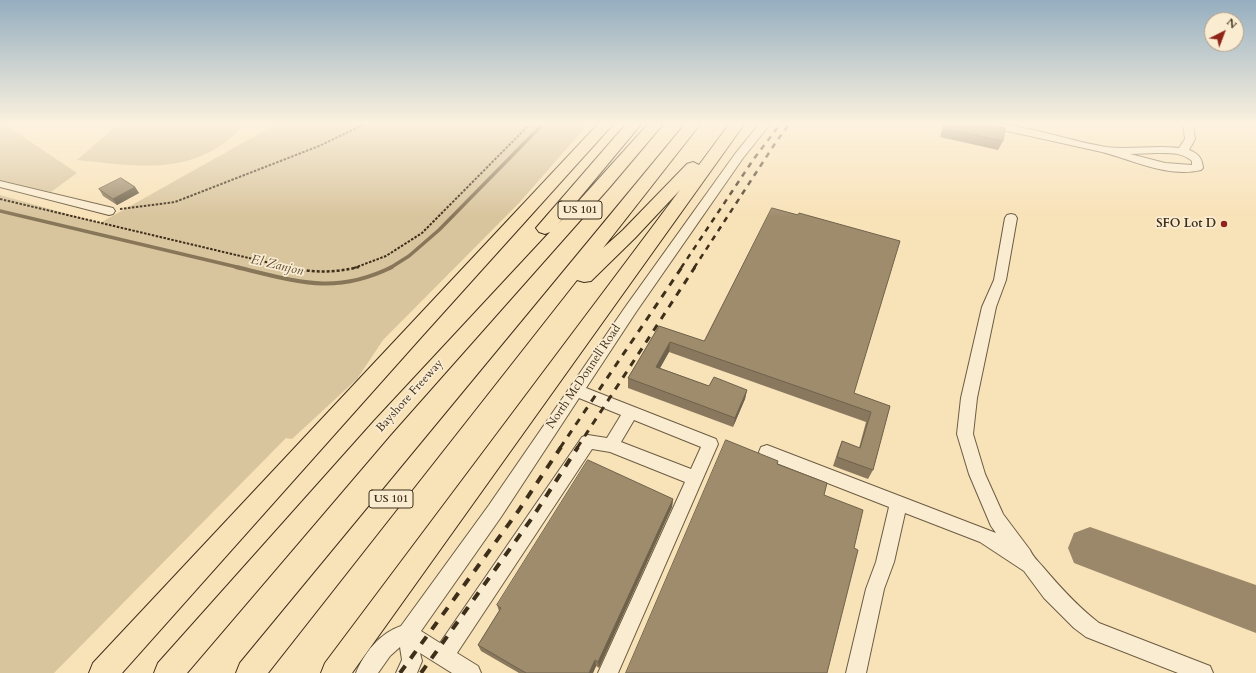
<!DOCTYPE html>
<style>
body{margin:0}
#map{position:relative;width:1256px;height:673px;overflow:hidden;background:#f8e2b8;font-family:Cardo,serif}
canvas{display:block}
.north{position:absolute;left:1204px;top:12px;width:40px;height:40px;box-sizing:border-box;background:#faecd1;border:1px solid #afa088;border-radius:50%;rotate:42deg;font-size:11px;font-weight:700;line-height:16px;text-align:center;color:#3e2f1b}
.north::after{content:'';display:block;margin:auto;width:14px;height:18px;background:#8f2418;clip-path:polygon(50% 0,100% 100%,50% 72%,0 100%)}
</style>
<div id="map">
<canvas width="1256" height="673"></canvas>
<div class="north">N</div>
</div>
<script>
const g = document.querySelector('canvas').getContext('2d');
g.lineJoin = 'round';
function fill(path, color) {
  g.fillStyle = color;
  g.fill(path, 'evenodd');
}
function strokePath(path, color, width, dash) {
  g.strokeStyle = color;
  g.lineWidth = width;
  g.lineCap = dash ? 'butt' : 'round';
  g.setLineDash(dash || []);
  g.stroke(path);
}
function write(font, color, halo, rows, align = 'center') {
  g.font = font + ' Cardo,serif';
  g.lineWidth = 3.5;
  g.setLineDash([]);
  g.textBaseline = 'middle';
  g.strokeStyle = halo;
  g.fillStyle = color;
  for (const [text, x, y, turn = 0] of rows) {
    g.save();
    g.translate(x, y);
    g.rotate((+turn || 0) * Math.PI / 180);
    g.textAlign = isNaN(turn) ? turn : align;
    if (halo) g.strokeText(text, 0, 0);
    g.fillText(text, 0, 0);
    g.restore();
  }
}
fill(new Path2D(`
 M0,123H13L7,126L77,173L51,192L0,180Z
 M119,123H245C239,129 234,136 227,141C182,176 129,165 77,160Z
 M278,123H589L520,202L383,340L357,379L292,439L286,438L54,673H0V195L100,223Z`), '#d8c49d');
strokePath(new Path2D(`
 M0,211L241,268
 M390,268L409,256L439,230L544,123`), '#887659', 3.5);
strokePath(new Path2D(`
 M236,267C296,281 333,296 392,267`), '#887659', 4);
fill(new Path2D(`
 M1090,527L1256,585V633L1074,563L1068,548L1074,533Z`), '#9b886a');
const minor = new Path2D(`
 M760,123H771L743,158L636,312L586,388L716,439L718,444L618,673H598L685,482L610,452L592,449L457,653L478,666L481,673H452L420,653L422,661L417,673H396L402,660L400,647L390,656L378,673H356C364,653 380,633 401,626L489,505L626,306L735,154ZM579,398L621,415L607,438L588,435L582,437L440,643L421,631L501,517ZM634,420L701,447L691,469L621,442Z
 M980,123C1023,123 1064,140 1106,147C1130,150 1155,145 1179,148L1185,139L1183,123H1193L1195,139L1189,150C1199,154 1202,158 1203,168L1201,170C1168,178 1133,160 1102,152C1063,143 1024,135 985,126ZM1156,153C1168,153 1182,152 1192,161V165L1165,163L1130,154Z
 M0,181L113,208L115,211L113,214L109,215L0,187Z
 M1011,214L1015,215L1017,218L1006,280L996,307L977,398L973,434L985,474L1003,514L1030,550C1033,557 1038,561 1043,567C1060,587 1078,607 1099,623L1210,666L1213,673H1178L1086,637L1074,628L1044,598L1024,571L980,542L905,513L894,562L884,589L866,673H846L866,589L876,562L889,507L761,457L759,452L761,447L767,445L996,533L991,526L969,474L957,434L961,398L982,307L994,280L1005,218L1007,215Z`);
const highway = new Path2D(`
 M599,123H614L424,334L122,673H89L93,663Z
 M627,123H642L558,224L649,123H664L609,188L391,434L187,673H154L158,663L375,420L550,232L545,234L539,232L536,228Z
 M686,123H701L603,248L623,230L687,164L693,162L699,165L730,123H745L352,673H321L325,663L680,190L635,238L591,281L584,282L577,280L268,673H236L240,663Z`);
strokePath(minor, '#6c5c42', 2);
strokePath(highway, '#3e2f1b', 2);
strokePath(new Path2D(`
 M0,199L291,268
 M120,209L175,202L319,146L367,123
 M354,268L386,256L422,233L531,123`), '#3e2f1b', 2, [2.5, 1.5]);
strokePath(new Path2D(`
 M287,267C312,273 334,273 359,267`), '#3e2f1b', 2.5, [3, 2]);
fill(minor, '#faecd1');
fill(highway, '#f8e2b8');
strokePath(new Path2D(`
 M681,268L753,160L781,123
 M694,268L776,142L790,123`), '#3e2f1b', 2.5, [5.5, 5.5]);
strokePath(new Path2D(`
 M560,448L682,267
 M577,448L695,267`), '#3e2f1b', 3, [7, 7]);
strokePath(new Path2D(`
 M400,673L519,510L561,447
 M421,673L532,518L578,447`), '#3e2f1b', 4, [9, 9]);
fill(new Path2D(`
 M944,123H983L1003,141L998,150L940,137Z
 M135,187L139,193L117,205L103,196L99,189Z
 M659,326L890,406L873,470L868,479L833,466L838,451L842,441L859,448L866,422L669,352L660,368L709,386L747,390L745,399L733,427L628,388V378Z
 M673,499L672,507L599,668L596,666L593,673H519L481,651L478,645L499,611L497,605Z`), '#89785e');
fill(new Path2D(`
 M135,187L139,193L117,205L113,199Z
 M670,342L669,352L655,377L656,367Z
 M747,390L745,399L733,427L735,418Z
 M673,499L672,507L599,668L598,662Z
 M595,660L596,666L593,673H589Z`), '#6f624c');
const building = new Path2D(`
 M944,123H983L1005,128L1003,141L943,128Z
 M121,178L135,187L113,199L99,189Z
 M772,208L798,215L799,213L900,241L854,393L890,406L873,470L837,457L842,441L860,448L871,412L670,342L656,367L709,386L714,377L747,390L735,418L628,378L659,326L704,341Z
 M726,440L778,461L777,464L827,483L824,495L863,510L854,548L858,550L827,673H626Z
 M588,460L673,499L598,662L595,660L589,673H526L478,645L501,608L497,605Z`);
fill(building, '#9f8c6d');
strokePath(building, '#6f624c', 1);
const sky = g.createLinearGradient(0, 0, 0, 217);
sky.addColorStop(0, '#95aec0');
sky.addColorStop(0.57, '#fcf2df');
sky.addColorStop(1, '#fcf2df00');
g.fillStyle = sky;
g.fillRect(0, 0, 1256, 217);
for (const [x, y, r, color] of [
 [1224,224,4,"#8f2418"]
]) {
  const dot = new Path2D();
  dot.arc(x, y, r, 0, 2 * Math.PI);
  g.fillStyle = color;
  g.fill(dot);
  strokePath(dot, '#faecd1', 1.5);
}
for (const [x, y, w] of [
 [580,210,44],
 [391,499,44]
]) {
  const box = new Path2D();
  box.roundRect(x - w / 2, y - 9, w, 18, 3);
  g.fillStyle = '#faecd1';
  g.fill(box);
  strokePath(box, '#3e2f1b', 1);
}
write('bold 11px', '#3e2f1b', null, [
 ["US 101",580,210],
 ["US 101",391,499]
]);
write('bold 12px', '#3e2f1b', '#faecd1', [
 ["SFO Lot D",1216,224]
], 'right');
write('12px', '#3e2f1b', '#faecd1', [
 ["North McDonnell Road",584,377,-56],
 ["Bayshore Freeway",410,396,-48]
]);
write('italic 13px', '#5d4c35', '#faecd1', [
 ["El Zanjon",277,266,13]
]);
</script>
